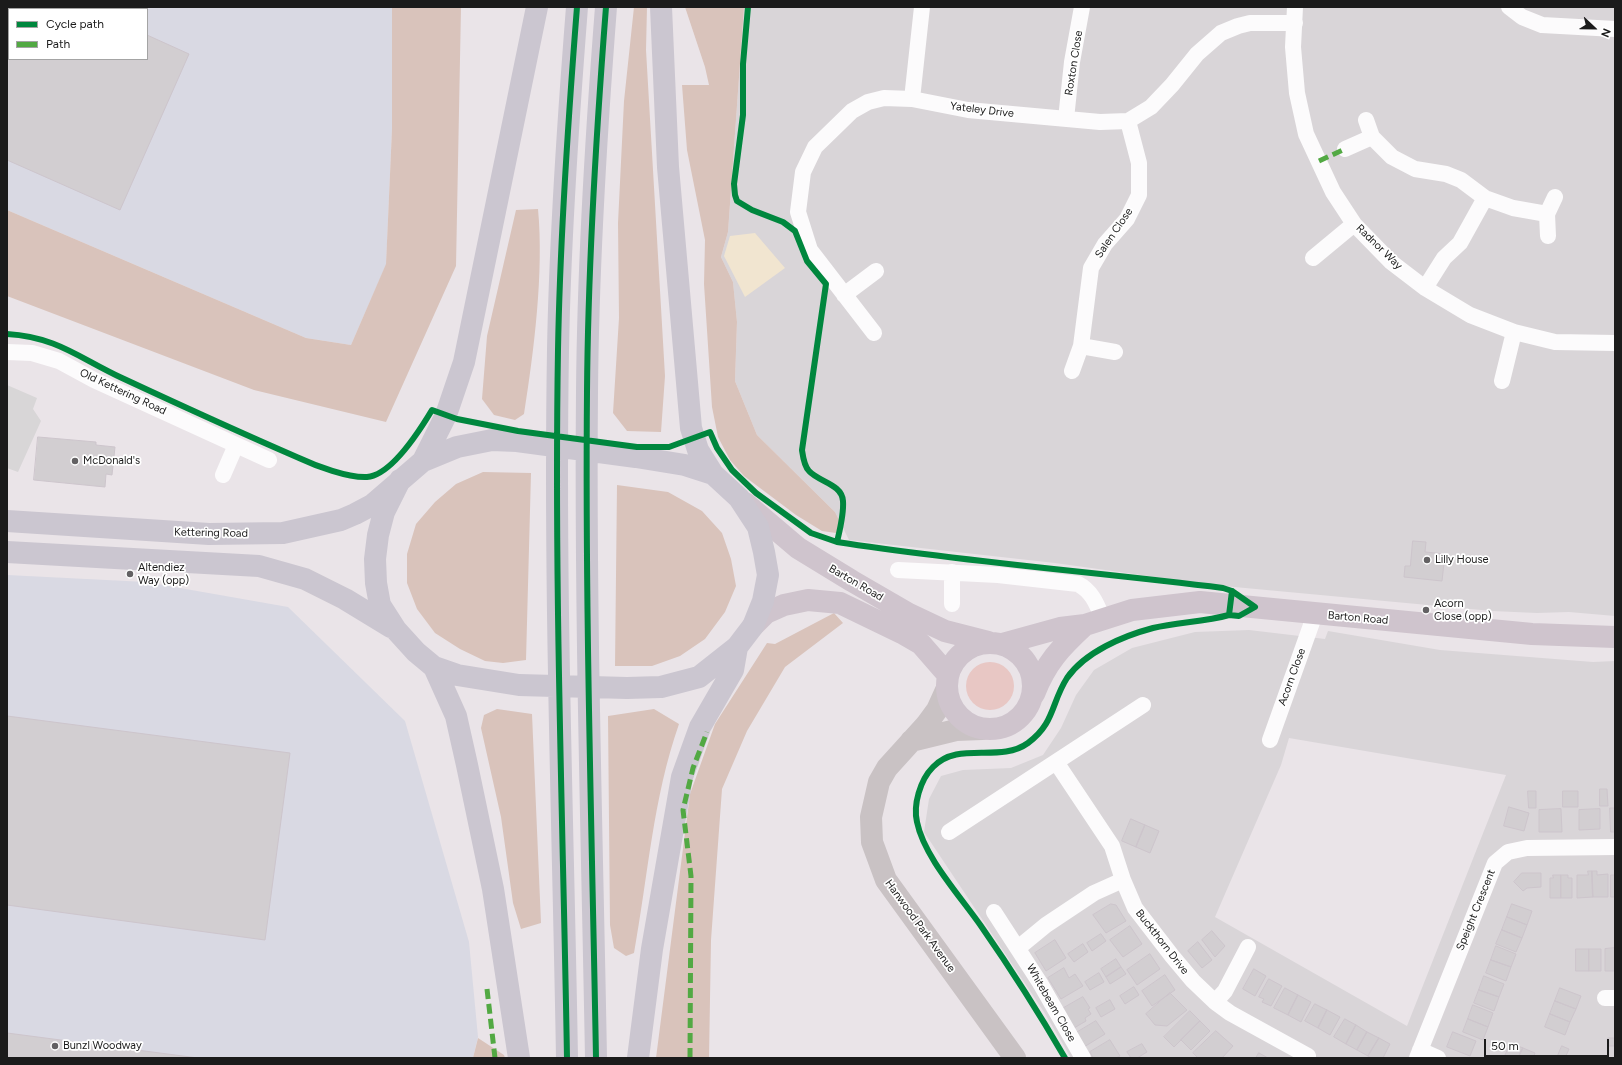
<!DOCTYPE html>
<style>
body{margin:0}
#map{position:relative;width:1622px;height:1065px;overflow:hidden;background:#eae4e8;font-family:Figtree,sans-serif}
canvas{display:block}
.frame{position:absolute;inset:0;border:8px solid #1b1b1b;pointer-events:none}
.legend{position:absolute;left:8px;top:8px;width:140px;height:52px;box-sizing:border-box;background:#fff;border:1px solid #a4a4a4;margin:0;padding:5px 7px;list-style:none;font-size:12px;color:#1b1b1b}
.legend li{display:flex;align-items:center;gap:8px;height:20px}
.legend b{width:20px;border:1px solid #a4a4a4}
.north{position:absolute;left:1574px;top:8px;width:40px;height:40px;-webkit-text-stroke:3px #fff;paint-order:stroke;rotate:112deg;font-size:11px;font-weight:700;line-height:16px;text-align:center;color:#1b1b1b}
.north::after{content:'';display:block;margin:auto;width:14px;height:18px;background:#1b1b1b;clip-path:polygon(50% 0,100% 100%,50% 72%,0 100%)}
.scale{position:absolute;left:1484px;top:1039px;width:125px;height:18px;box-sizing:border-box;border:2px solid #1b1b1b;border-top:0;padding-left:5px;font-size:12px;line-height:14px;white-space:nowrap;color:#1b1b1b;-webkit-text-stroke:3px #fff;paint-order:stroke}
</style>
<div id="map">
<canvas width="1622" height="1065"></canvas>
<div class="frame"></div>
<ul class="legend">
<li><b style="height:5px;background:#00873e"></b>Cycle path</li>
<li><b style="height:5px;background:#52a943"></b>Path</li>
</ul>
<div class="north">N</div>
<div class="scale">50 m</div>
</div>
<script>
const g = document.querySelector('canvas').getContext('2d');
g.lineJoin = 'round';
function fill(path, color) {
  g.fillStyle = color;
  g.fill(path, 'evenodd');
}
function strokePath(path, color, width, dash) {
  g.strokeStyle = color;
  g.lineWidth = width;
  g.lineCap = dash ? 'butt' : 'round';
  g.setLineDash(dash || []);
  g.stroke(path);
}
function write(font, color, halo, rows, align = 'center') {
  g.font = font + ' Figtree,sans-serif';
  g.lineWidth = 3.5;
  g.setLineDash([]);
  g.textBaseline = 'middle';
  g.strokeStyle = halo;
  g.fillStyle = color;
  for (const [text, x, y, turn = 0] of rows) {
    g.save();
    g.translate(x, y);
    g.rotate((+turn || 0) * Math.PI / 180);
    g.textAlign = isNaN(turn) ? turn : align;
    if (halo) g.strokeText(text, 0, 0);
    g.fillText(text, 0, 0);
    g.restore();
  }
}
fill(new Path2D(`
 M744,7H1615V616L1569,612L1537,613L1492,611L1213,585L1055,563L849,540L835,512L757,435L735,381L737,322L733,282L721,257L728,232Z
 M1249,630L1325,639L1328,631L1440,650L1593,662L1615,661V1058H1071L1044,1012L924,832L929,799L941,776L963,770L1011,768L1043,755L1061,728L1076,695L1094,670L1132,648L1195,632ZM1289,738L1506,775L1407,1026L1215,917L1281,765Z`), '#d9d5d8');
fill(new Path2D(`
 M7,7H392V129L386,265L351,345L306,338L7,210ZM9,9H147V59H9Z
 M7,575L146,582L288,607L405,721L469,942L478,1037L473,1058H7Z`), '#d9d9e3');
fill(new Path2D(`
 M966 686a24 24 0 1 1 48 0a24 24 0 1 1-48 0Z`), '#e8c7c4');
fill(new Path2D(`
 M392,7H461L456,266L386,422L254,390L7,296V210L306,338L351,345L386,264L392,129Z
 M634,7H647L646,50L665,376L661,432L627,431L613,413L619,318L618,223L624,101Z
 M685,7H744L728,232L721,257L733,282L737,322L735,381L757,435L835,512L841,524L836,533L822,531L796,515L744,476L730,460L718,437L712,407L704,284L705,240L687,150L682,85H709L705,67Z
 M538,209C544,272 534,351 524,414L515,420L494,415L482,399L487,336L516,210Z
 M483,472L531,473L526,660L503,663L485,661L460,649L435,633L417,609L407,583V554L416,524L435,502L456,484Z
 M617,485L668,492L702,511L722,533L731,559L736,586L725,612L705,639L680,656L652,666H615Z
 M834,613L843,623L785,667L747,731L722,789L711,940L709,1058H656L690,794L715,724L767,643L775,644Z
 M497,709L532,714L541,923L521,929L513,903L501,817L481,728L484,715Z
 M654,709L679,724C653,798 648,876 634,953L626,956L614,948L610,925L608,716Z
 M478,1038L504,1055L505,1058H473Z`), '#d9c3bb');
fill(new Path2D(`
 M755,233L785,268L745,297L724,256L730,236Z`), '#f1e5d0');
fill(new Path2D(`
 M7,385L37,398L33,409L41,421L18,472L7,468Z`), '#d8d6d7');
const building = new Path2D(`
 M7,7H83L88,9H9V59H147V35L189,54L120,210L7,160Z
 M38,437L96,442V445L115,447L112,475L106,474L105,487L34,480Z
 M1413,541L1426,542L1425,552L1445,554L1442,581L1404,577L1405,566H1410Z
 M7,716L290,753L265,940L7,905Z
 M1600,789H1607L1608,806H1600Z
 M1528,791H1536V808H1529Z
 M1563,791H1578V807H1563Z
 M1509,807L1529,813L1524,831L1504,826Z
 M1610,808H1615V832H1611Z
 M1561,809L1562,832H1539V810Z
 M1600,809V829L1579,830V810Z
 M1131,819L1145,825L1136,847L1122,841Z
 M1145,825L1159,831L1150,853L1136,847Z
 M1588,871H1592L1593,897L1577,898V875H1588Z
 M1592,871H1597V875L1608,874V897H1593Z
 M1522,873H1541V887L1527,888L1523,891L1514,882Z
 M1553,875H1561V898H1550V878H1553Z
 M1561,875H1568V878H1572V898H1561Z
 M1611,875H1615V897H1611Z
 M1111,904L1116,905L1126,921L1106,933L1093,915Z
 M1512,904L1532,911L1527,925L1507,917Z
 M1507,917L1527,925L1522,938L1502,930Z
 M1130,926L1142,944L1123,957L1110,940Z
 M1502,930L1522,938L1516,952L1496,944Z
 M1212,931L1225,946L1215,957L1202,940Z
 M1101,934L1106,941L1092,951L1087,943Z
 M1055,940L1066,958L1046,971L1035,953Z
 M1198,942L1212,960L1202,968L1188,951Z
 M1083,944L1088,952L1074,962L1068,954Z
 M1496,946L1516,954L1511,967L1491,960Z
 M1615,948V971H1605V949Z
 M1576,949H1589V971H1576Z
 M1589,949H1601V971H1589Z
 M1150,954L1160,969L1137,985L1127,970Z
 M1116,959L1121,967L1106,977L1101,969Z
 M1491,960L1511,967L1506,981L1486,973Z
 M1121,967L1126,974L1110,984L1106,977Z
 M1064,968L1069,978L1075,974L1083,986L1061,999L1048,978Z
 M1254,969L1266,976L1255,996L1243,989Z
 M1099,973L1104,982L1090,990L1085,982Z
 M1165,975L1175,990L1152,1006L1142,991Z
 M1484,976L1504,984L1499,997L1479,990Z
 M1269,979L1282,986L1271,1006L1262,1002L1264,999L1259,997Z
 M1134,987L1139,995L1125,1004L1120,996Z
 M1285,988L1298,995L1288,1015L1274,1008Z
 M1560,988L1581,996L1576,1009L1555,1001Z
 M1479,990L1499,997L1494,1011L1474,1003Z
 M1170,993L1187,1010L1167,1026L1155,1025L1146,1014Z
 M1298,995L1311,1002L1301,1022L1288,1015Z
 M1083,997L1090,1008L1088,1009L1091,1014L1085,1018L1086,1021L1074,1028L1062,1009Z
 M1110,1000L1115,1009L1101,1017L1096,1008Z
 M1555,1001L1576,1009L1570,1022L1550,1014Z
 M1315,1004L1327,1010L1318,1028L1305,1021Z
 M1473,1005L1493,1013L1488,1027L1468,1019Z
 M1327,1010L1340,1017L1330,1035L1318,1028Z
 M1190,1011L1200,1021L1174,1047L1164,1037Z
 M1550,1014L1570,1022L1565,1035L1545,1027Z
 M1345,1019L1356,1025L1346,1044L1334,1037Z
 M1468,1019L1488,1027L1483,1040L1463,1032Z
 M1096,1021L1105,1034L1084,1047L1076,1033Z
 M1200,1021L1210,1031L1191,1050L1181,1040Z
 M1356,1025L1367,1032L1357,1050L1346,1044Z
 M1216,1031L1233,1046L1222,1058H1198L1193,1053Z
 M1367,1032L1379,1038L1368,1056L1357,1050Z
 M1453,1032L1476,1041L1470,1056L1447,1047Z
 M7,1033L198,1058H7Z
 M1379,1038L1390,1044L1383,1058H1371L1368,1056Z
 M1608,1038H1615V1046H1608Z
 M1110,1040L1120,1056L1116,1058H1093L1090,1052Z
 M1511,1043L1523,1048L1518,1058H1504Z
 M1142,1044L1147,1052L1137,1058H1131L1127,1052Z
 M1562,1046L1569,1049L1565,1058H1557Z
 M1523,1048L1535,1053L1533,1058H1518Z
 M1259,1053L1268,1058H1256Z`);
fill(building, '#d2ced1');
strokePath(building, '#cdc5cc', 1);
strokePath(new Path2D(`
 M1295,7L1293,47L1297,93L1306,134L1333,192L1354,224L1391,262L1425,288L1470,315L1514,332L1555,342L1615,343
 M1509,7L1522,17L1542,25L1615,29
 M912,99L922,7
 M1066,119L1072,62L1082,7
 M1366,120L1372,137L1392,157L1415,169L1446,174L1461,180L1485,198L1513,208L1547,214
 M1345,149L1372,137
 M1548,236L1547,214L1555,197
 M1313,258L1354,224
 M1425,288L1444,258L1460,243L1485,198
 M844,295L876,271
 M874,333L810,250L798,212L803,172L815,147L852,111L868,102L884,98L912,99L968,110L1100,122L1128,121L1151,107L1172,85L1197,54L1221,33L1238,26L1250,23H1295
 M1081,346L1115,352
 M7,352L32,353L59,361L94,380L269,460
 M1072,371L1081,346L1091,268L1105,244L1127,219L1139,195V163L1128,121
 M1502,381L1514,332
 M223,475L236,445
 M898,570L998,575L1078,584C1092,591 1097,605 1103,619
 M952,572V604
 M1270,740L1315,614
 M1056,762L1112,846L1123,880L1135,908L1172,956L1193,981L1215,1002L1230,1013L1308,1056L1306,1058
 M949,832L1143,705
 M994,912L1040,983L1083,1058
 M1018,948L1046,925L1094,893L1123,880
 M1605,998H1615
 M1215,1002L1225,991L1248,947
 M1420,1050L1438,1058
 M1417,1058L1495,863L1508,852L1527,848L1615,847`), '#fcfbfc', 16);
strokePath(new Path2D(`
 M947,688L937,710L926,725L887,768L879,782L871,817L872,842L886,880L1015,1058
 M911,741L956,730L982,729`), '#c9c2c4', 22);
strokePath(new Path2D(`
 M745,503L798,548L852,581L909,614L945,631L988,642
 M753,626L766,613L784,605L808,600L840,603L902,633L921,644L948,675
 M947 686a43 43 0 1 1 86 0a43 43 0 1 1-86 0Z
 M1002,644L1060,628L1085,625L1132,610L1200,602L1532,634L1615,637
 M1034,694C1046,663 1060,648 1085,625`), '#cfc4cd', 22);
strokePath(new Path2D(`
 M423,461L446,415L464,362L537,7
 M400,480L384,512L378,535L375,559L376,583L380,605L396,630L416,652L434,667L457,675L519,685L627,688L661,687L699,677L737,647L753,626L763,601L768,575L764,552L758,527L739,498L713,474L698,450L691,428L668,167L661,7
 M7,521L209,534L283,533L341,520L355,514L372,505L423,461L457,447L492,440L517,441L636,457L685,465L713,474
 M7,552L259,566L305,579L345,599L391,627
 M434,667L456,716L467,765L493,889L519,1058
 M567,1058C563,822 554,586 558,350C560,235 568,121 577,7
 M596,1058C592,836 585,614 587,392C588,264 596,135 606,7
 M638,1058L652,949L682,777L700,727L733,670L737,647`), '#cbc6d0', 22);
strokePath(new Path2D(`
 M1319,161L1345,149
 M487,989L495,1058
 M690,1058L691,876L683,810L693,768L707,732`), '#52a943', 5, [10, 5]);
strokePath(new Path2D(`
 M7,334C57,337 79,358 122,378C180,405 239,432 299,458C316,466 348,478 367,477C392,475 420,430 432,410L457,419L518,431L637,447H669L710,432L717,448L732,470L756,493L811,533L837,542C840,529 844,514 843,501C842,484 819,482 809,471C804,466 803,457 802,450L826,284L807,261L795,231L783,222L752,210L737,201L735,195L734,184L743,115V64L748,7
 M837,542C965,562 1095,572 1223,588L1232,591L1255,607L1239,616L1229,615
 M567,1058C563,822 554,586 558,350C560,235 568,121 577,7
 M596,1058C592,836 585,614 587,392C588,264 596,135 606,7
 M1065,1058C1039,1013 1011,969 981,926C961,897 924,857 917,822C913,805 920,780 933,767C959,740 999,764 1028,743C1055,723 1051,703 1067,678C1085,652 1123,636 1153,628C1178,622 1204,622 1229,615L1232,591`), '#00873e', 6);
for (const [x, y, r, color] of [
 [75,461,4,"#636163"],
 [1427,560,4,"#636163"],
 [130,574,4,"#636163"],
 [1426,610,4,"#636163"],
 [55,1046,4,"#636163"]
]) {
  const dot = new Path2D();
  dot.arc(x, y, r, 0, 2 * Math.PI);
  g.fillStyle = color;
  g.fill(dot);
  strokePath(dot, '#fff', 1.5);
}
write('11px', '#1b1b1b', '#fff', [
 ["Roxton Close",1074,63,-81],
 ["Yateley Drive",982,110,7],
 ["Salen Close",1114,233,-56],
 ["Radnor Way",1379,247,44],
 ["Old Kettering Road",123,392,25],
 ["Kettering Road",211,533,1],
 ["Barton Road",856,583,30],
 ["Barton Road",1358,618,5],
 ["Acorn Close",1292,677,-70],
 ["Speight Crescent",1476,910,-68],
 ["Hanwood Park Avenue",920,926,54],
 ["Buckthorn Drive",1162,942,52],
 ["Whitebeam Close",1051,1003,60]
]);
write('11px', '#1b1b1b', '#fff', [
 ["McDonald's",83,461],
 ["Lilly House",1435,560],
 ["Altendiez",138,568],
 ["Way (opp)",138,581],
 ["Acorn",1434,604],
 ["Close (opp)",1434,617],
 ["Bunzl Woodway",63,1046]
], 'left');
</script>
